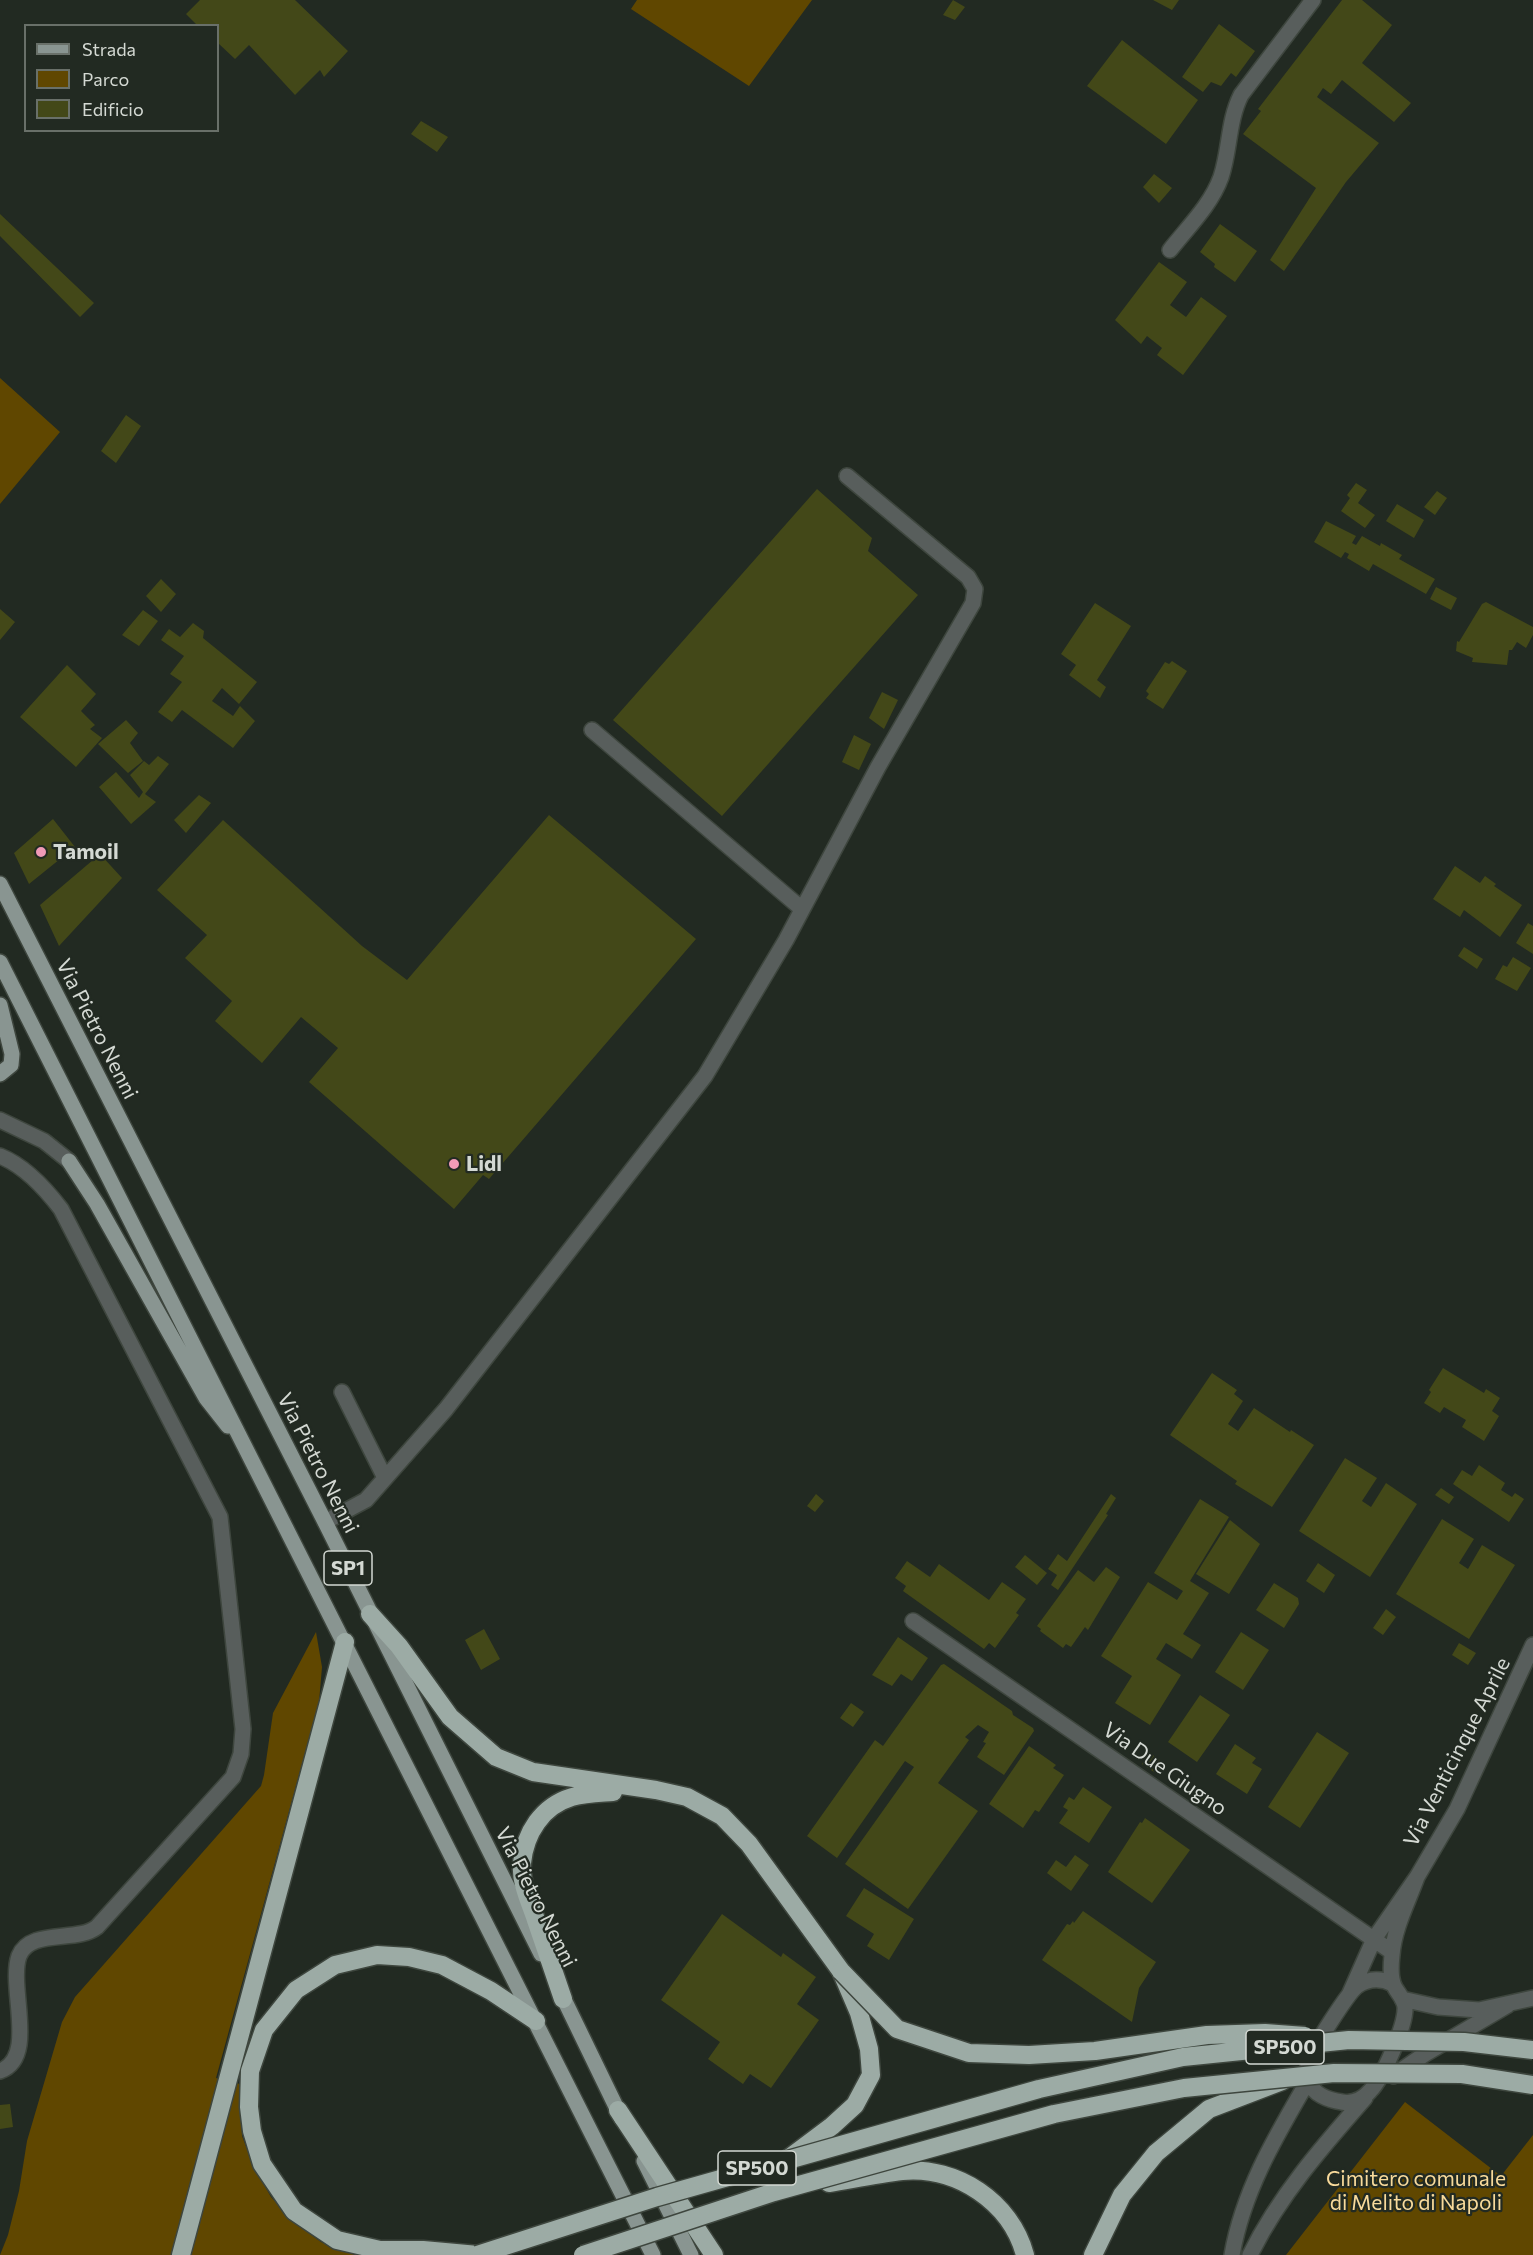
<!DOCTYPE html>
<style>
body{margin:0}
#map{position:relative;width:1533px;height:2255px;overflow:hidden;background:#222a22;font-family:Commissioner,sans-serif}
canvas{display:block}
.legend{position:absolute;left:24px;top:24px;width:195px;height:108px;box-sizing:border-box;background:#222a22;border:2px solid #697069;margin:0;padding:8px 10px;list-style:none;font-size:18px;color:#d4d9d3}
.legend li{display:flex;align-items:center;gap:12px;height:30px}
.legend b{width:30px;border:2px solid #697069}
</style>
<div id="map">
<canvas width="1533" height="2255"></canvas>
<ul class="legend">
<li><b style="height:8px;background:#899591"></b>Strada</li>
<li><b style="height:16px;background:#604700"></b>Parco</li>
<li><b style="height:16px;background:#434818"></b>Edificio</li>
</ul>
</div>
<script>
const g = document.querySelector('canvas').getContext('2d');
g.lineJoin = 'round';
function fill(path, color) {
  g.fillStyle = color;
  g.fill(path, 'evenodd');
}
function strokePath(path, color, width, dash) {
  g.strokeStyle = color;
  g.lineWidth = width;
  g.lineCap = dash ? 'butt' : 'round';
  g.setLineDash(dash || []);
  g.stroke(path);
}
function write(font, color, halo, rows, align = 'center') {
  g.font = font + ' Commissioner,sans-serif';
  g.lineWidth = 4.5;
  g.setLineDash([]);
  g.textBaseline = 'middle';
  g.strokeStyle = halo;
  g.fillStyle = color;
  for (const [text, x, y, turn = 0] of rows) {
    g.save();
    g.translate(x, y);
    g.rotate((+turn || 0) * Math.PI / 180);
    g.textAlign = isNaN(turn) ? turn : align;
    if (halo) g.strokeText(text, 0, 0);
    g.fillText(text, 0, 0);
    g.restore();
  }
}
fill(new Path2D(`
 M637,0H812L749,86L631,9Z
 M0,378L60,432L0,504Z
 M316,1632L322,1667L319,1702L216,2078L240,2084L242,2136L255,2169L271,2197L295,2223L321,2242L355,2255H0L8,2235L19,2191L27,2141L62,2022L75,1997L261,1786L264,1775L273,1713Z
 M1405,2102L1501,2176L1533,2135V2255H1286Z`), '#604700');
fill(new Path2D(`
 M200,0H295L348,51L324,77L320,70L295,95L249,45L235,59L218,43V26H198L186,14Z
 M953,0L965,7L955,20L943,15Z
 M1153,0H1179L1172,10Z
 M1342,0H1362L1392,25L1362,63L1411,103L1394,122L1342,80L1331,94L1323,88L1317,97L1379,143L1346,182L1284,271L1270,260L1316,188L1243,134L1261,111L1258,109Z
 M1219,24L1255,51L1236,77L1231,73L1221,86L1211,82L1203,92L1182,77Z
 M1122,40L1198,100L1166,144L1087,86Z
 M421,121L448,137L437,152L411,134Z
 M1154,174L1172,188L1159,203L1143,187Z
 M0,214L94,303L80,317L0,236Z
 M1220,224L1257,251L1235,282L1214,267L1215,264L1200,252Z
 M1159,262L1187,282L1170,305L1186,317L1201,297L1227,316L1183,375L1157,355L1162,348L1147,336L1141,344L1115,320Z
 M126,415L141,426L116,463L101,451Z
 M1356,483L1367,490L1358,503L1375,515L1365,528L1341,511L1350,498L1347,495Z
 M817,489L872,538L868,551L918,595L722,816L613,720Z
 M1437,491L1447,498L1435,515L1424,507Z
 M1397,504L1424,520L1414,538L1386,521Z
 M1326,521L1356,536L1352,543L1356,545L1362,536L1380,546L1381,543L1402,555L1399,559L1435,579L1426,594L1373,564L1369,571L1347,558L1349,554L1345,552L1341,558L1314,542Z
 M161,579L176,594L161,612L146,596Z
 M1436,587L1457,598L1451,610L1430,599Z
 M1486,602L1533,627V635L1526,648L1517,642L1512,650H1509L1507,665L1472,662L1473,658L1456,651L1457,641L1459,642L1482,604Z
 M1095,603L1131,626L1097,680L1106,687L1100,698L1069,675L1076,665L1061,654Z
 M0,609L15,622L0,640Z
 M143,610L158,621L139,646L122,635Z
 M193,623L204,631L203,638L257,682L239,704L222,688L212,701L233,716L240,706L255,721L233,748L182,710L172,722L158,712L182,682L170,674L184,656L161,640L169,629L180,637Z
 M1172,661L1187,671L1163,709L1146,698L1149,694L1146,691L1165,662L1169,664Z
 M67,665L96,694L81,711L95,725L90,729L102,738L76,767L20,717Z
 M882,692L898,700L884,729L869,718Z
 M126,720L138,733L130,743L143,761L128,773L98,744Z
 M854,735L871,744L859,770L842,762Z
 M158,756L169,764L145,794L156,802L131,824L99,787L116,772L139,798L143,792L130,775L144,761L149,765Z
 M199,795L211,803L186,833L174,820Z
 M549,815L696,939L489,1179L483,1175L454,1209L309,1082L338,1048L301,1017L262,1063L215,1021L232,1001L185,958L207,935L157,890L223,820L362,946L407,980Z
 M53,819L75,847L29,884L14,853Z
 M100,854L122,878L59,946L40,905Z
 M1455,866L1480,883L1485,876L1496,884L1494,886L1522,905L1500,937L1464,910L1460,917L1433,899Z
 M1528,923L1533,926V954L1516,943Z
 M1464,947L1483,959L1477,969L1458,956Z
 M1513,957L1531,968L1517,991L1495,979L1503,965L1507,967Z
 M1443,1368L1484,1393L1486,1389L1500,1398L1492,1411L1499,1416L1484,1441L1462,1427L1466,1420L1444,1407L1440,1413L1424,1403L1431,1392L1429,1390Z
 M1212,1373L1237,1390L1234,1394L1243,1401L1228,1424L1238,1431L1254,1408L1290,1432L1291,1430L1314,1445L1272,1507L1235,1484L1237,1481L1170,1435Z
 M1345,1458L1377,1478L1362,1501L1371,1507L1386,1483L1417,1504L1370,1577L1299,1531Z
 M1479,1465L1505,1483L1501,1490L1512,1497L1515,1493L1524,1499L1509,1522L1453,1484L1462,1470L1472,1476Z
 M1441,1488L1454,1497L1449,1504L1435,1495Z
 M816,1494L824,1501L815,1512L807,1506Z
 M1111,1494L1116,1498L1106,1514L1108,1515L1058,1590L1051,1585L1057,1575L1048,1569L1058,1554L1067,1561Z
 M1200,1499L1229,1517L1190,1581L1209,1593L1183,1634L1201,1645L1192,1659L1166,1643L1156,1659L1181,1675L1150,1725L1115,1703L1132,1676L1101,1656L1148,1582L1177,1600L1183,1591L1154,1573Z
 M1442,1519L1474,1539L1459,1563L1468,1569L1482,1545L1515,1565L1469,1639L1396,1594Z
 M1230,1520L1260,1544L1229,1594L1196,1574Z
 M1025,1555L1047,1573L1037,1585L1015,1567Z
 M907,1561L930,1577L939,1564L989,1600L1002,1582L1026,1599L1016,1613L1019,1615L995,1648L989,1643L984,1649L903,1591L906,1586L895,1578Z
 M1318,1563L1335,1575L1324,1593L1306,1581Z
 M1106,1567L1120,1577L1088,1630L1085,1627L1071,1647L1066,1644L1063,1648L1040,1631L1041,1629L1037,1626L1078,1570L1094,1582Z
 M1274,1583L1298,1598L1299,1604L1284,1628L1256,1610Z
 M1386,1609L1396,1617L1383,1635L1373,1628Z
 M484,1629L500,1659L481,1670L465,1640Z
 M1241,1632L1269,1650L1243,1690L1215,1672Z
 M898,1637L928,1658L912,1681L901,1674L892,1686L872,1675Z
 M1459,1643L1476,1653L1468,1665L1452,1655Z
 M944,1664L1012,1711L1013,1715L1033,1728L1034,1731L1004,1775L977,1757L986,1743L983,1742L989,1732L978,1725L965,1737L969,1740L938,1783L978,1811L908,1909L845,1864L914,1767L905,1761L837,1858L807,1836L875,1740L883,1746L941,1665Z
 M1200,1695L1230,1715L1197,1762L1168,1742Z
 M851,1703L864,1712L853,1727L840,1718Z
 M1317,1732L1349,1753L1300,1828L1268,1807Z
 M1235,1744L1256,1758L1252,1763L1262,1769L1247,1794L1216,1774Z
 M1029,1746L1056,1765L1053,1768L1064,1775L1039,1812L1035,1810L1023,1828L989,1804Z
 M1149,1752L1161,1761L1154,1772L1142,1764Z
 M1083,1787L1112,1807L1089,1843L1059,1823L1068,1810L1063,1807L1069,1797L1074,1800Z
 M1199,1787L1211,1795L1203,1806L1191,1798Z
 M1145,1818L1190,1850L1152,1903L1108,1872L1140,1822L1142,1823Z
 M1075,1855L1089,1865L1071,1891L1047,1873L1056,1860L1066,1867Z
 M864,1888L914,1919L889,1960L867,1946L874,1934L846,1916Z
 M1083,1911L1156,1962L1139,1988L1132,2022L1042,1960L1067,1924L1070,1925L1073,1921L1074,1923Z
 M722,1914L781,1957L783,1953L816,1977L797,2004L819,2020L771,2088L750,2074L743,2084L708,2059L720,2042L661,2000Z
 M10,2104L13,2127L0,2129V2105Z`), '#434818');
const minor = new Path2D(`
 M1170,250C1188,227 1211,205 1221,177C1230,150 1228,121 1241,95L1313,0
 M592,730L802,909
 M0,1120L44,1141L69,1161
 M0,1156C25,1166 45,1188 61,1209L220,1517L243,1729L241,1754L233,1777L97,1927C77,1943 30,1928 19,1956C8,1987 38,2058 0,2071
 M342,1392L385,1478
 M325,1522L366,1500L446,1409L705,1076L786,940L878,767L973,603L975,589L968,577L847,476
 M913,1621L1392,1952
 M1393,1984C1381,1978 1369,1978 1357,1986C1348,1993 1314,2046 1310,2058C1308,2064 1307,2074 1308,2081C1313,2094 1328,2100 1342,2102C1353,2104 1363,2099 1370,2091C1383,2078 1406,2025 1405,2007C1404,1997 1395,1991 1393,1983C1390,1974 1391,1964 1392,1955C1394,1928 1408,1902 1417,1877
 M1350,1993L1374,1939L1417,1877L1457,1809L1533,1645
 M1402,1999L1438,2007L1479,2010L1533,1998
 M1393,2076L1425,2054L1508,2005
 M1232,2255C1243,2191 1276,2136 1308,2081
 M1250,2255C1279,2196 1322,2147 1365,2098`);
const major = new Path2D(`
 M0,884L325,1522L541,1954
 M0,962L653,2255
 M0,1005L12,1054L11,1065L0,1074
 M69,1161L97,1204L206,1398L228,1426
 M559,1989L622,2119
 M644,2161L691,2255`);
const highway = new Path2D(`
 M370,1614L399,1646L450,1717L496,1757L533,1772L656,1790L687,1797L722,1816L749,1844L841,1971L859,2013L869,2049L871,2075L855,2105L832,2126L788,2159
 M563,1999C554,1973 545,1946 536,1920C530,1902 520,1882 522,1863C525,1833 542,1806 572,1797C585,1793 599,1793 613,1792
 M618,2110L714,2255
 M829,2183C853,2179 878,2174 902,2171C957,2166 1011,2202 1025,2255
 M181,2255L345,1642
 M478,2255L423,2250H380L337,2240L294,2211L262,2164L252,2131L249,2107L250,2071L264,2030L296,1990L335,1965L377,1955L409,1957L442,1965L491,1991L536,2021
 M1093,2255L1122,2195L1156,2153L1209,2109L1282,2081`);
strokePath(minor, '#3e463e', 18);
strokePath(major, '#3e463e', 18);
strokePath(highway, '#3e463e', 21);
strokePath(minor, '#585e5c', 15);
strokePath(major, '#899591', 15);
strokePath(highway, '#9caba5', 18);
const highwayBridge = new Path2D(`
 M841,1971L897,2029L969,2053L1029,2055L1095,2051L1207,2035L1265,2033L1305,2036
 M477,2255L657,2197L1039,2089L1183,2057L1349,2040L1464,2042L1533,2050
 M583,2255L774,2192L1054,2114L1184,2088L1334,2073L1462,2074L1533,2085`);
strokePath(highwayBridge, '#3e463e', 21, []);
strokePath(highwayBridge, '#9caba5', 18);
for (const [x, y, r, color] of [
 [41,852,6,"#f09ab6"],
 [454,1164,6,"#f09ab6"]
]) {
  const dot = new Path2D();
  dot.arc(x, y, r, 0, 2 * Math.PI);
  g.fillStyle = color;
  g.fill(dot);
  strokePath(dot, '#222a22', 2);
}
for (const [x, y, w] of [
 [348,1568,48],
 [1285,2047,78],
 [757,2168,78]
]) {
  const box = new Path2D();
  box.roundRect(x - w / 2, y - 17, w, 34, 4.5);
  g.fillStyle = '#222a22';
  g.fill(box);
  strokePath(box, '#d4d9d3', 1.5);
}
write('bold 20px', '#d4d9d3', null, [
 ["SP1",348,1568],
 ["SP500",1285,2047],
 ["SP500",757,2168]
]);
write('bold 21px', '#d4d9d3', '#222a22', [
 ["Tamoil",53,852],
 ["Lidl",466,1164]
], 'left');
write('21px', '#d4d9d3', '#222a22', [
 ["Via Pietro Nenni",97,1029,63],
 ["Via Pietro Nenni",318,1463,63],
 ["Via Venticinque Aprile",1457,1752,-63],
 ["Via Due Giugno",1165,1769,35],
 ["Via Pietro Nenni",536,1897,63]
]);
write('21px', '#f8da9b', '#222a22', [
 ["Cimitero comunale",1416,2179],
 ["di Melito di Napoli",1416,2203]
]);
</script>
